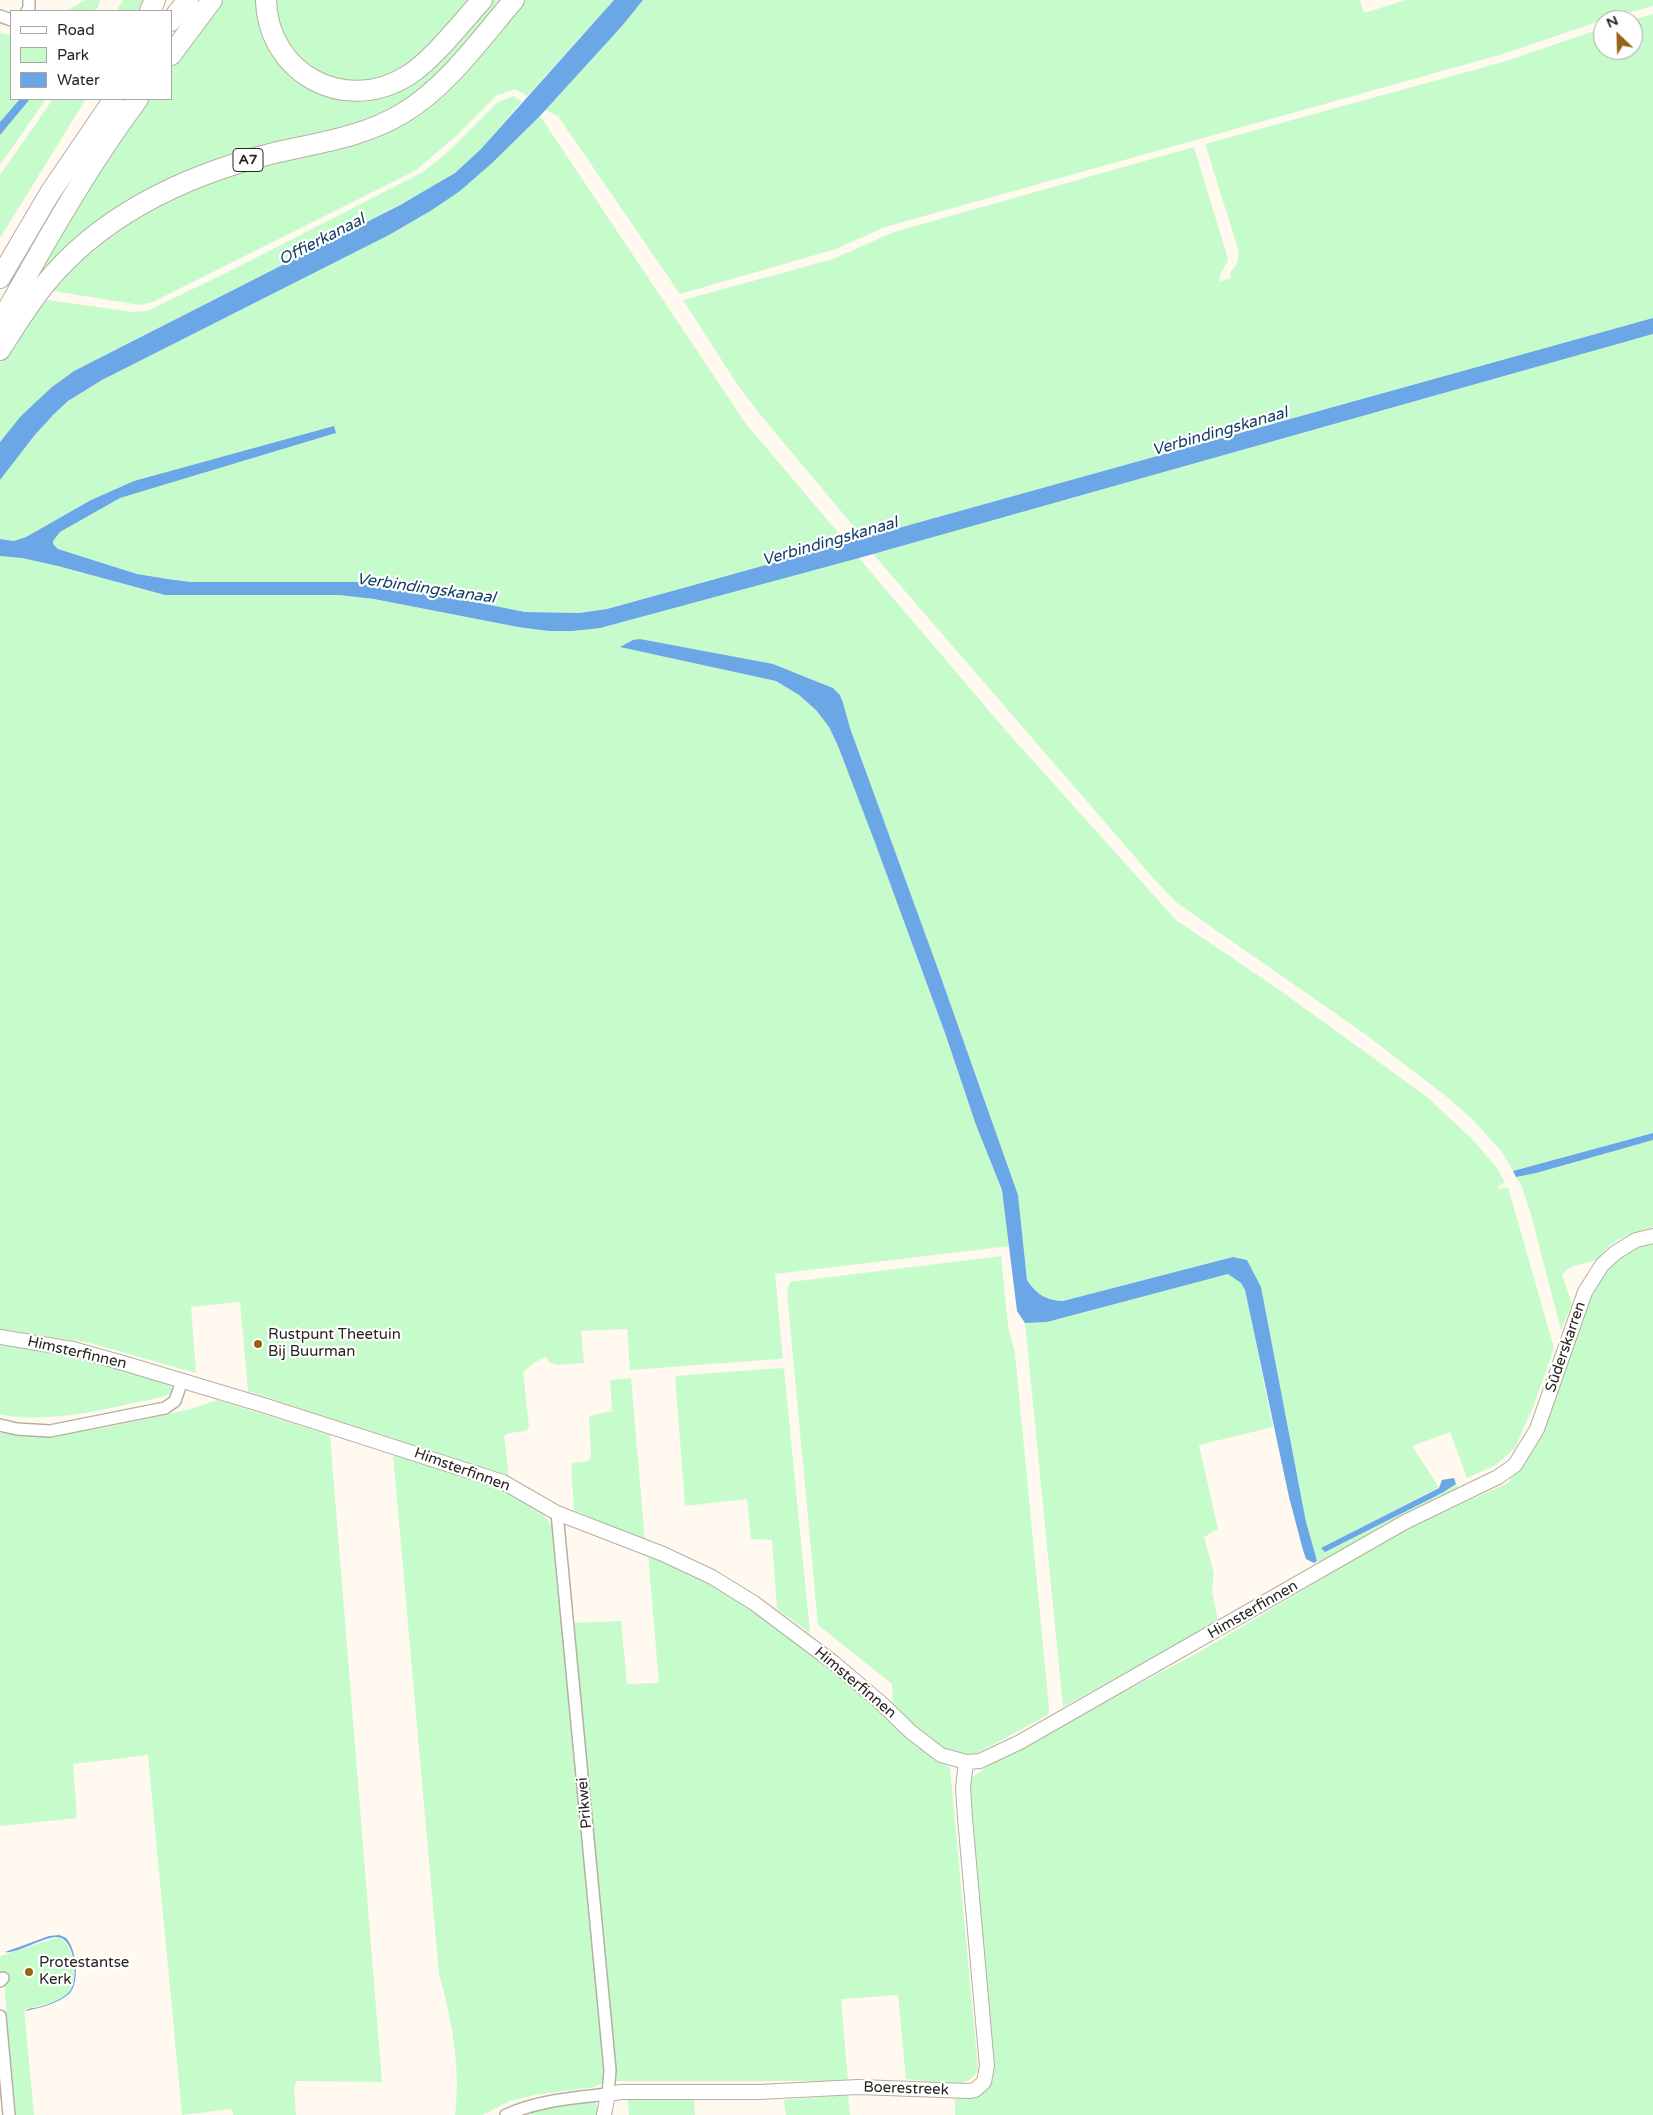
<!DOCTYPE html>
<meta charset="utf-8">
<style>
body{margin:0}
#map{position:relative;width:1653px;height:2115px;overflow:hidden;background:#fff9ef;font-family:"Varela Round",sans-serif}
canvas{display:block}
.legend{position:absolute;left:10px;top:10px;width:162px;height:90px;box-sizing:border-box;background:#fff;border:1px solid #a8a7a5;margin:0;padding:6px 9px;list-style:none;font-size:15px;color:#26241f}
.legend li{display:flex;align-items:center;gap:10px;height:25px}
.legend b{width:25px;border:1px solid #a8a7a5}
.north{position:absolute;left:1593px;top:10px;width:50px;height:50px;box-sizing:border-box;background:#fff;border:1px solid #a8a7a5;border-radius:50%;rotate:336deg;font-size:14px;font-weight:700;line-height:20px;text-align:center;color:#26241f}
.north::after{content:'';display:block;margin:auto;width:18px;height:22px;background:#966416;clip-path:polygon(50% 0,100% 100%,50% 72%,0 100%)}
</style>
<div id="map">
<canvas width="1653" height="2115"></canvas>
<ul class="legend">
<li><b style="height:6px;background:#fff"></b>Road</li>
<li><b style="height:14px;background:#c6fccb"></b>Park</li>
<li><b style="height:14px;background:#6ba6e7"></b>Water</li>
</ul>
<div class="north">N</div>
</div>
<script>
const g = document.querySelector('canvas').getContext('2d');
g.lineJoin = 'round';
function fill(path, color) {
  g.fillStyle = color;
  g.fill(path, 'evenodd');
}
function strokePath(path, color, width, dash) {
  g.strokeStyle = color;
  g.lineWidth = width;
  g.lineCap = dash ? 'butt' : 'round';
  g.setLineDash(dash || []);
  g.stroke(path);
}
function write(font, color, halo, rows, align = 'center') {
  g.font = font + ' "Varela Round",sans-serif';
  g.lineWidth = 4.5;
  g.setLineDash([]);
  g.textBaseline = 'middle';
  g.strokeStyle = halo;
  g.fillStyle = color;
  for (const [text, x, y, turn = 0] of rows) {
    g.save();
    g.translate(x, y);
    g.rotate((+turn || 0) * Math.PI / 180);
    g.textAlign = isNaN(turn) ? turn : align;
    if (halo) g.strokeText(text, 0, 0);
    g.fillText(text, 0, 0);
    g.restore();
  }
}
fill(new Path2D(`
 M85,0H100L98,8L94,11H66Z
 M123,0H145L140,11H116Z
 M223,0H260L300,76L382,90L487,0H509L452,65L391,113L161,185L3,331L91,183L146,103L149,99H171V69Z
 M273,0H473C454,20 435,42 414,60C379,89 328,88 296,56C283,44 276,16 273,0Z
 M523,0H614L527,96L515,89L496,96L455,137L415,171L153,302L140,305L47,290L75,259L183,186L373,134Z
 M643,0H1360L1364,13L1406,0H1653V6L1603,20L1503,54L885,227L836,249L680,294L558,116L545,110L622,26Z
 M1653,14V318L860,539V534L759,413L737,384L683,300L833,259L894,232L1194,147L1228,259C1226,267 1218,274 1219,282L1231,278L1230,273L1237,263L1239,252L1205,144L1503,62L1603,28V50H1633L1632,20Z
 M0,33L11,35V99H20L0,122Z
 M513,96L522,101L481,149L455,173L424,192L74,371L52,387L0,442V363L40,299L133,312L147,311L228,272L423,172L450,150L497,103Z
 M30,99H46L0,165V135Z
 M53,99H86L0,238V175Z
 M540,116L746,424L847,543L607,609L579,613L525,612L395,586L361,582H191L137,574L58,549L53,544V541L60,532L120,498L336,433L134,481L91,500L26,537L14,541L0,539V480L34,436L54,414L68,401L102,380L389,235L432,210L460,191Z
 M1653,334V1133L1513,1171L1502,1152L1472,1119L1447,1097L1365,1034L1177,903L1154,879L873,554Z
 M0,556L22,558L58,566L165,595H339L374,599L518,627L572,631L859,558L1007,732L1176,920L1281,991L1427,1097L1474,1141L1497,1168L1505,1182L1498,1187L1499,1189L1508,1187L1554,1348L1534,1405L1515,1448L1496,1465L1467,1478L1450,1432L1412,1446L1439,1487L1322,1548L1442,1493L1456,1484L1460,1489L1320,1565L1312,1550L1306,1522L1261,1287L1247,1260L1233,1257L1063,1301C1046,1300 1037,1295 1027,1280L1018,1195L938,969L850,728L840,695L833,688L794,672L621,647L776,681L799,695L816,710L829,727L838,746L874,840L945,1033L976,1125L1002,1190L1010,1246L775,1274L783,1358L779,1359L630,1370L627,1329L581,1331L584,1363L557,1365L549,1362L546,1356L534,1363L523,1372L529,1426L527,1430C520,1433 510,1431 504,1436L509,1478L248,1391L240,1302L191,1307L196,1373L90,1343L0,1329Z
 M1653,1140V1227C1637,1232 1621,1236 1607,1248C1604,1251 1601,1256 1596,1259C1584,1266 1572,1262 1562,1275L1572,1304L1561,1330L1530,1211L1521,1185L1516,1177Z
 M1653,1239V2115H955V2094L986,2088L991,2082L992,2063L968,1799L971,1778L1000,1758L1201,1651L1407,1528L1429,1516L1448,1510L1508,1483L1537,1437L1596,1284C1614,1257 1624,1251 1653,1239Z
 M1001,1256L1008,1326L1015,1353L1049,1708L1048,1715L974,1755L960,1756L931,1743L893,1704L892,1684L818,1625L787,1292L790,1282Z
 M1228,1274L1241,1283L1245,1290L1273,1427L1199,1445L1218,1529L1204,1537L1214,1573L1212,1591L1218,1621L1063,1707L1025,1323L1047,1322Z
 M0,1343L42,1350L160,1380L170,1385L173,1392L163,1397C111,1407 56,1424 4,1415L0,1414Z
 M780,1368L784,1369L810,1633L777,1609L772,1540L751,1539L747,1499L685,1506L675,1376Z
 M631,1378L645,1541L574,1510L571,1467L573,1463L589,1461L591,1457L589,1416L612,1411L610,1380Z
 M217,1400L330,1435L382,2082L296,2081L294,2090L296,2115H233L232,2109L182,2115L148,1755L73,1764L77,1818L0,1826V1433C48,1440 95,1430 142,1420C168,1414 192,1410 217,1400Z
 M393,1454L512,1493L535,1506L543,1514L551,1525L554,1539L605,2082L594,2087L535,2095L510,2101L483,2115H455C461,2068 452,2019 439,1974Z
 M648,1554L717,1585L811,1650L903,1730L934,1760L950,1767L978,2068C976,2079 963,2084 953,2084L906,2079L898,1995L841,1999L848,2081H615L571,1623L621,1621L627,1684L659,1683Z
 M59,1937C74,1944 80,1980 68,1993C57,2003 38,2006 24,2009L34,2115H16L4,1985L8,1981V1972L0,1975V1956Z
 M627,2095L694,2096L695,2115H629Z
 M848,2095L850,2115H786L784,2100Z
 M587,2101H594L599,2107L598,2115H531V2112Z`), '#c6fccb');
fill(new Path2D(`
 M614,0H643L622,26L540,116L492,163L460,191L432,210L389,235L102,380L68,401L54,414L34,436L0,480V442L21,416L52,387L74,371L402,204L455,173L481,149Z
 M20,99H30L0,135V122Z
 M1653,318V334L859,558L600,628L572,631H549L518,627L374,599L339,595H165L58,566L22,558L0,556V539L14,541L26,537L91,500L134,481L334,426L336,433L120,498L60,532L53,541V544L58,549L137,574L168,579L191,582H361L395,586L525,612L579,613L607,609L694,585Z
 M640,639L773,664L833,688L840,695L843,703L850,728L938,969L1018,1195L1027,1280C1037,1295 1046,1300 1063,1301L1233,1257L1247,1260L1261,1287L1306,1522L1317,1561L1314,1563L1306,1559L1303,1550L1289,1497L1245,1290L1241,1283L1228,1274L1047,1322L1025,1323L1017,1311L1002,1190L976,1125L945,1033L874,840L838,746L829,727L816,710L799,695L776,681L620,647L633,640Z
 M1653,1133V1140L1536,1173L1516,1177L1513,1171Z
 M1454,1478L1456,1484L1442,1493L1325,1552L1321,1548L1439,1488L1442,1480Z
 M59,1935C60,1935 66,1938 66,1938C77,1949 80,1984 69,1994C57,2004 39,2008 25,2011C28,2008 34,2008 39,2007C47,2005 60,2000 67,1994C81,1984 75,1935 56,1937C41,1938 17,1954 5,1952L49,1936Z`), '#6ba6e7');
const minor = new Path2D(`
 M27,11L29,9V0
 M0,16L11,20
 M0,1425L17,1429L50,1431L165,1408L175,1401L182,1381
 M0,1981L3,1978
 M0,2016L9,2115
 M506,2115C539,2100 573,2098 608,2094L610,2070L557,1513`);
const tertiary = new Path2D(`
 M0,1337L73,1349L123,1363L263,1405L503,1482L557,1513L663,1554L712,1577L754,1603L834,1663L881,1703L911,1732L941,1755L966,1762L980,1761L1020,1742L1405,1522L1498,1477L1515,1465L1537,1429L1585,1292L1602,1265L1615,1253L1636,1240L1653,1236
 M604,2115L608,2094L621,2092H759L858,2087L969,2091L975,2090L984,2082L987,2066L965,1818L963,1788L966,1762`);
const motorway = new Path2D(`
 M266,0C268,73 344,115 407,76C431,62 462,22 482,0
 M150,11L155,0
 M171,21L188,0
 M171,55L212,0
 M0,278L50,193L114,99
 M0,323C43,246 86,169 138,99
 M0,350C14,328 28,305 45,284C103,213 186,175 274,153C317,143 364,137 403,113C447,87 481,38 514,0`);
strokePath(minor, '#b6afa3', 14);
strokePath(tertiary, '#b6afa3', 16);
strokePath(motorway, '#b6afa3', 22);
strokePath(minor, '#fff', 11);
strokePath(tertiary, '#fff', 14);
strokePath(motorway, '#fff', 20);
for (const [x, y, r, color] of [
 [258,1344,5,"#966416"],
 [29,1972,5,"#966416"]
]) {
  const dot = new Path2D();
  dot.arc(x, y, r, 0, 2 * Math.PI);
  g.fillStyle = color;
  g.fill(dot);
  strokePath(dot, '#fff', 2);
}
for (const [x, y, w] of [
 [248,160,30]
]) {
  const box = new Path2D();
  box.roundRect(x - w / 2, y - 11.5, w, 23, 4);
  g.fillStyle = '#fff';
  g.fill(box);
  strokePath(box, '#26241f', 1);
}
write('bold 14px', '#26241f', null, [
 ["A7",248,160]
]);
write('15px', '#26241f', '#fff', [
 ["Rustpunt Theetuin",268,1335],
 ["Bij Buurman",268,1352],
 ["Protestantse",39,1963],
 ["Kerk",39,1980]
], 'left');
write('15px', '#26241f', '#fff', [
 ["Sûderskarren",1566,1347,-71],
 ["Himsterfinnen",77,1353,13],
 ["Himsterfinnen",462,1470,20],
 ["Himsterfinnen",1253,1610,-30],
 ["Himsterfinnen",855,1683,40],
 ["Prikwei",585,1803,-95],
 ["Boerestreek",906,2089,2]
]);
write('italic 16px', '#143e68', '#fff', [
 ["Offierkanaal",322,240,-27],
 ["Verbindingskanaal",1220,432,-16],
 ["Verbindingskanaal",830,542,-16],
 ["Verbindingskanaal",426,589,8]
]);
</script>
